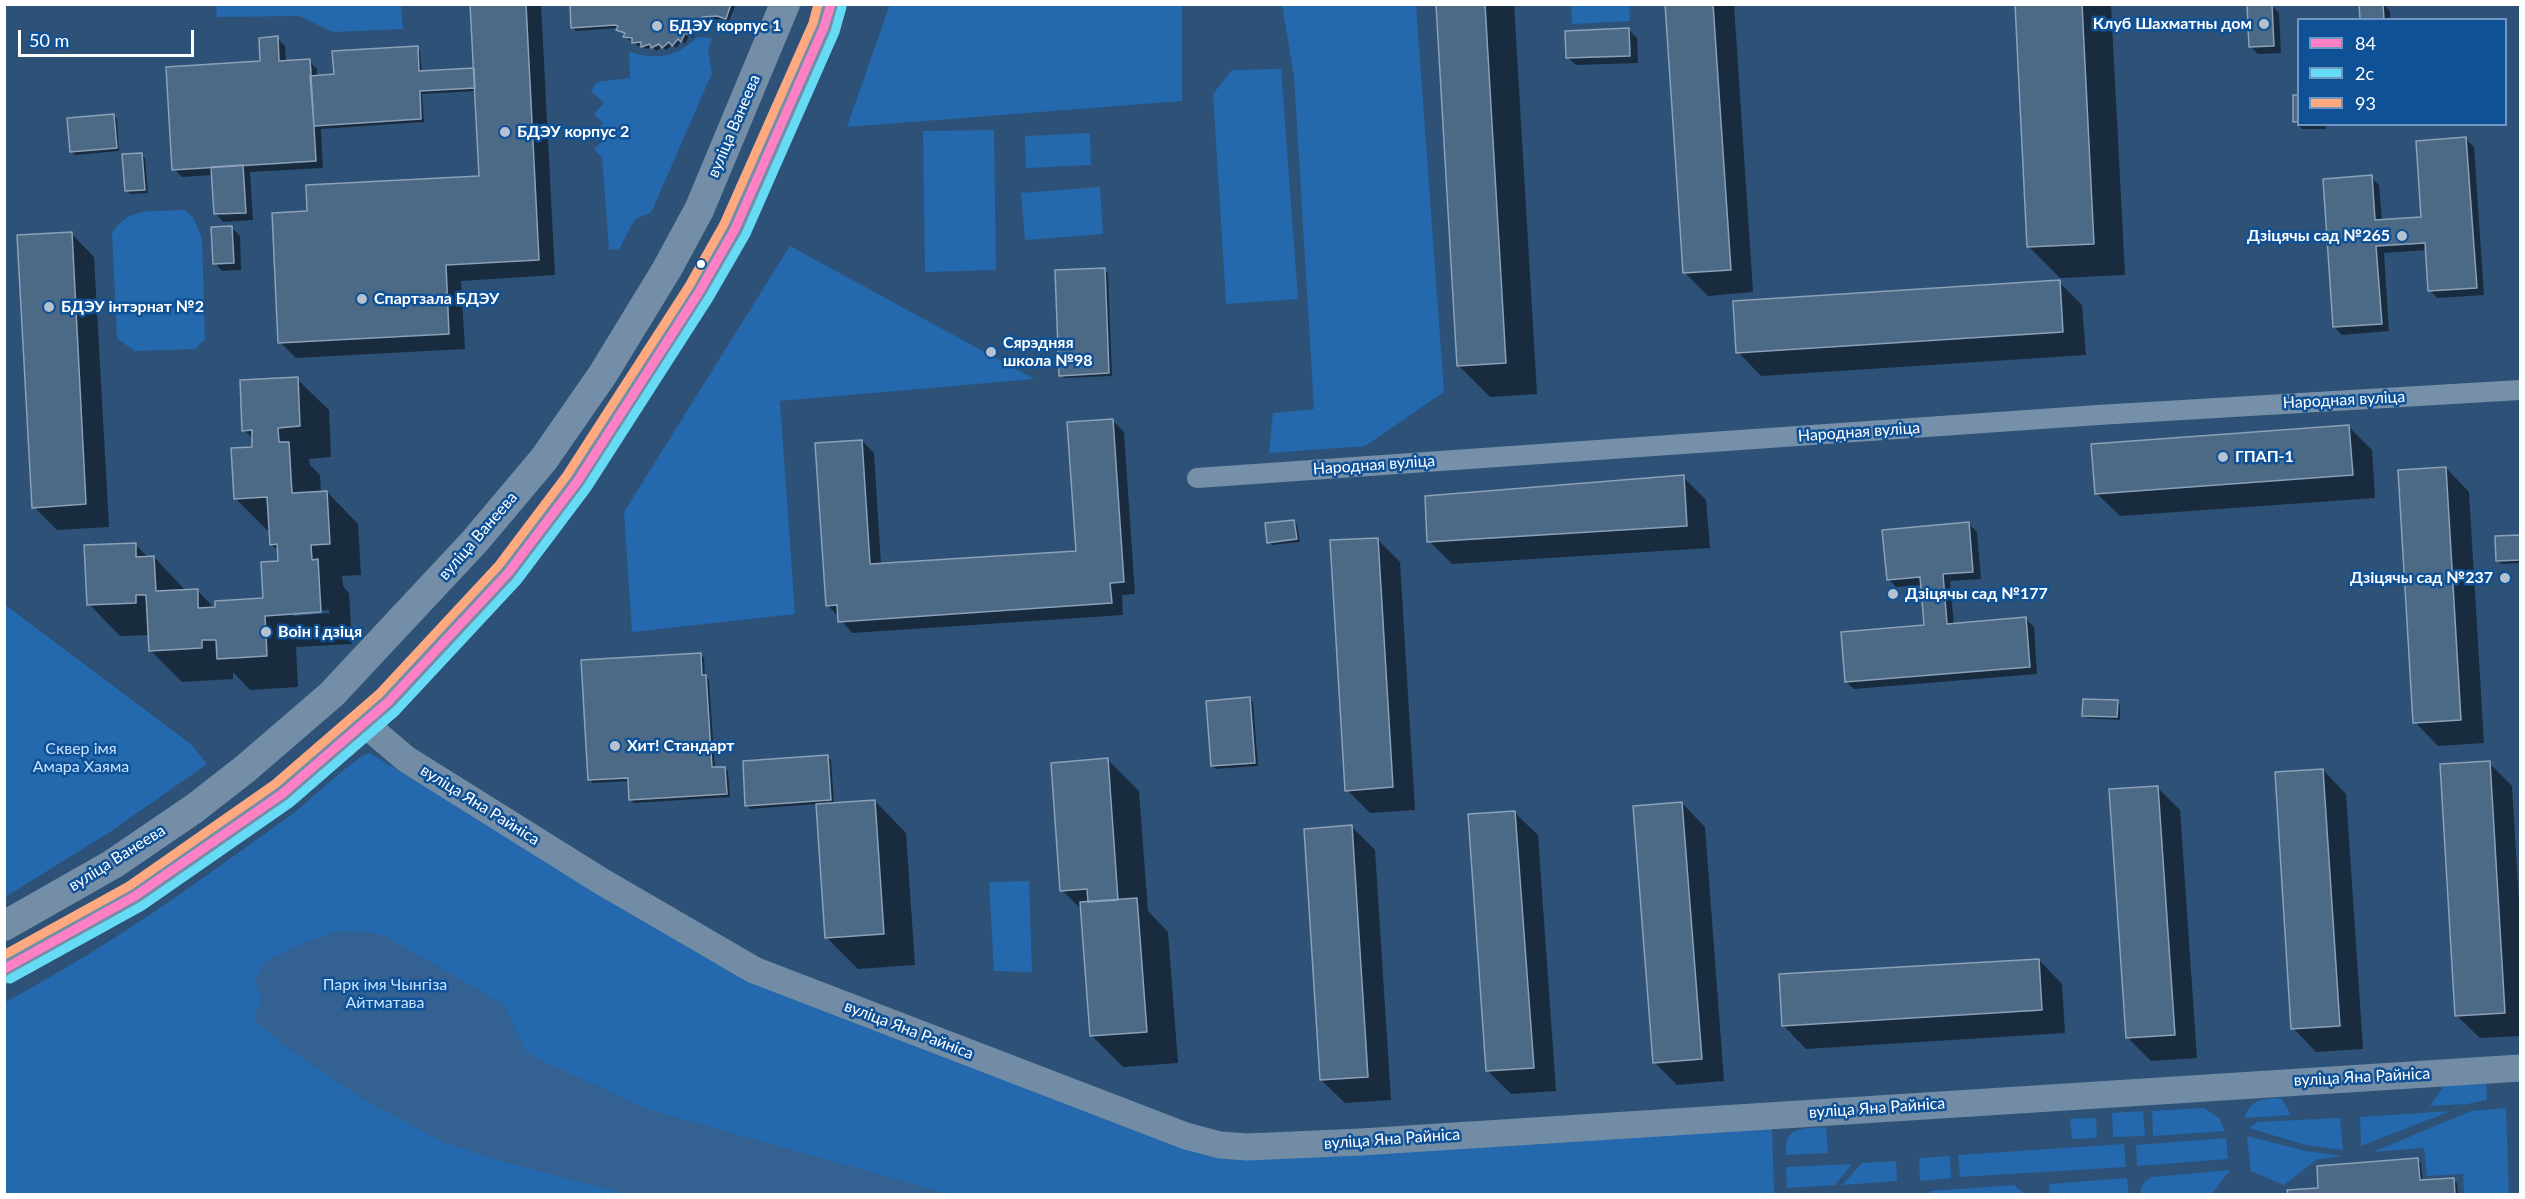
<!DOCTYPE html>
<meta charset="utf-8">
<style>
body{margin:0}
#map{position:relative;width:2525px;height:1199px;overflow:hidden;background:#2e5277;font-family:Lato,sans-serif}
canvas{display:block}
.frame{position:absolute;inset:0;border:6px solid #fff;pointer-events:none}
.legend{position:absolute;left:2297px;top:18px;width:210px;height:108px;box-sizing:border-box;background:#0f5196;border:2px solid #6f97c0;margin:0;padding:8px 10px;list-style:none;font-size:18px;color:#fff}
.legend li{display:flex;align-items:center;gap:12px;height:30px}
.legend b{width:30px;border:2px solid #6f97c0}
.scale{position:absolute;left:18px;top:30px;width:176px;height:27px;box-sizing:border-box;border:3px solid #fff;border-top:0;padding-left:8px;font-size:18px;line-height:21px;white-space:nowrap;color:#fff;-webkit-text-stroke:4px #0f5196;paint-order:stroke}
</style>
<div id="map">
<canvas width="2525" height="1199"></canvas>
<div class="frame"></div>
<ul class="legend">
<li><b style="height:8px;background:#ff80c5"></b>84</li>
<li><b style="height:8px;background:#66dbf5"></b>2с</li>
<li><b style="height:8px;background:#ffa980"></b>93</li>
</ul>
<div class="scale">50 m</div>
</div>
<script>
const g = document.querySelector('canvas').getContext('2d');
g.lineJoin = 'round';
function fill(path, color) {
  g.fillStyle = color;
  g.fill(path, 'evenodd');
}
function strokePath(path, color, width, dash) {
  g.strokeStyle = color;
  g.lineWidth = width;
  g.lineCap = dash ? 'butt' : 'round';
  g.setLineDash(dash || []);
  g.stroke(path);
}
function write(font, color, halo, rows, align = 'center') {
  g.font = font + ' Lato,sans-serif';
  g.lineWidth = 5;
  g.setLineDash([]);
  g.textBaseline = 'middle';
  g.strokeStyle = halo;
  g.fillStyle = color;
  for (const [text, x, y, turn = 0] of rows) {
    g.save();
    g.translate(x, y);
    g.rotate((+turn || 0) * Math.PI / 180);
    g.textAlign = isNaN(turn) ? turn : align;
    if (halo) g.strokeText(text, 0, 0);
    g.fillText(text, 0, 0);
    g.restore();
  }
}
fill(new Path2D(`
 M890,4L1182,5V101L847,127Z
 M217,5H401L403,29L333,32L299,16L216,17Z
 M1282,5H1416L1444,392L1365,446L1269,453L1273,413L1314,409L1294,76Z
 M1571,5H1629L1630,21L1572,24Z
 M698,37L712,38L708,50L712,73L651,213L635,219L619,249L609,250L602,157L594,149L603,141L595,133L603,123L594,114L604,103L591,91L597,82L630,78L629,52C659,60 674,58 698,37Z
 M1281,69L1298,299L1226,304L1213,94L1232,70Z
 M994,130L996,270L925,272L923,131Z
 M1090,133L1091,165L1026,168L1025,136Z
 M1100,187L1103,234L1025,240L1021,193Z
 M184,210L193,217L202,239L205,339L195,349L135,351L117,338L112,233C128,206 155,212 184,210Z
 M790,246L1034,379L780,401L795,614L632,632L624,512Z
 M4,604L192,745L207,764L110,832L5,897Z
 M369,753L727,966L922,1048L1192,1151L1223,1159H1262L1772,1128L1774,1194H5V1002C106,949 198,882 291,815C309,802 353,758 369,753Z
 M1029,881L1032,972L994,971L989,882Z
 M2486,1083L2487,1100L2467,1104L2430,1106L2444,1086Z
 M2281,1098L2291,1115L2245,1118C2250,1098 2264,1099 2281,1098Z
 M2204,1108L2219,1118L2225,1131L2153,1136L2152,1111Z
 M2506,1108L2509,1194H2464L2463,1174L2427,1176L2424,1148L2373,1152L2471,1111Z
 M2143,1111L2145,1136L2113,1137L2112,1113Z
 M2451,1111L2361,1146L2360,1117Z
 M2096,1118L2097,1138L2072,1139L2070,1119Z
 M2340,1118L2343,1150L2306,1145L2249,1128L2258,1122Z
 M1826,1127L1828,1153L1786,1155C1784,1125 1803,1129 1826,1127Z
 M2247,1136L2306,1151L2342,1156L2316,1160L2284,1185L2251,1171Z
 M2226,1138L2228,1159L2137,1166L2136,1145Z
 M2124,1144L2126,1167L1960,1177L1958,1155Z
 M1950,1156L1951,1178L1920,1181L1919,1158Z
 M1896,1161L1897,1181L1842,1185L1862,1163Z
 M1852,1164L1835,1185L1787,1188L1786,1167Z
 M2230,1170L2212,1194H2141C2140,1185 2144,1181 2152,1177Z
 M2127,1178L2129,1194H2050L2049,1184Z
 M2014,1185L2025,1194H1930V1191Z`), '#2468ad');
fill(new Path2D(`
 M338,931L369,932L385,936L503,1004L526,1052L545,1062L647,1109L949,1194H626L496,1160L445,1143L367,1102L286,1047L255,1022L253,1013L259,1009L262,997L254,980L266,961L306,942Z`), '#336192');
fill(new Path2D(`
 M472,4H541L555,275L461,281L465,349L296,358L280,342L309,213L481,177L476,91L422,94L424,122L321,129L323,168L250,172L253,220L223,222L216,214L213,175L182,177L174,169L262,63L277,38L285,46L286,62L309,61L317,69V77L335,76L417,48L420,51L422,73L476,72ZM309,67H312V77H309Z
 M571,4H736L729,21L722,19L700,22V31L696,30L693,38L689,36L685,44L682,41L676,48L673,45L666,50L663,47L656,51L653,47L646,49L642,45L637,46L634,41L628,40L626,35L617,30L619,28L576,31L573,28Z
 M1438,4H1514L1537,394L1490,397L1458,365Z
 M1667,4H1734L1753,292L1708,296L1684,272Z
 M2017,4H2111L2125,275L2060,278L2029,247Z
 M2383,4L2390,11V20H2362Z
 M2272,6L2279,13L2281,53L2258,54L2251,47Z
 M1629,30L1637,38L1638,63L1576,65L1568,58Z
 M2295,96H2298V124H2326V129H2302L2294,121Z
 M113,115L117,119L119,151L75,155L71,151Z
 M2466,139L2474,147L2484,295L2437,298L2430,290L2427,250L2384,253L2389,331L2342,335L2334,327L2371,177L2379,185L2382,221L2423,218Z
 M141,155L145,158L148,193L130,194L126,190Z
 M232,228L240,236L241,270L222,271L215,263Z
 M71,233L94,257L109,527L57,530L34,507Z
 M1104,270L1108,273L1112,376L1064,378L1061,375Z
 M2059,282L2082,305L2086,355L1761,376L1738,352Z
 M297,379L329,410L331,457L309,459L310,465L320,475L321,493L327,492L358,524L361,575L342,576L343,586L349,593L352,644L296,647L298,687L250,690L233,672V679L182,682L151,651L150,635L120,636L89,604L135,544L149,558L154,557L186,591L197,590L216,610L264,600L280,563L279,552L271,544V530H267L236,499L254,448V440L244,430ZM329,610V613L293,616V613Z
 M1112,420L1124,432L1135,594L1122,595L1123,615L852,633L828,605L862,441L874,453L881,565L1077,552Z
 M2348,426L2372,450L2375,498L2120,516L2096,493Z
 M2446,468L2469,492L2484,743L2438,746L2415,722Z
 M1683,477L1706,500L1710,548L1452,564L1429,541Z
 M1294,521L1297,525L1300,542L1272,545L1269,542Z
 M1969,524L1977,532L1981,579L1950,581L1954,625L2026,619L2034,627L2037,674L1854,689L1846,682L1926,626L1922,585L1896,587L1888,579Z
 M2519,537L2520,563L2501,564L2497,560Z
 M1377,539L1400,562L1415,810L1370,813L1347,790Z
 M700,654L704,658L705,676L709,680L715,769L725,768L728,772L730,797L634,803L631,800L630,781L593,783L590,780Z
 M1249,699L1253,702L1258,766L1216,769L1212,766Z
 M2117,701L2120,705V720L2087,718L2084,715Z
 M828,757L831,760L834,804L875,801L906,833L915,965L858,969L826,937L817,804L750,809L747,806Z
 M1108,760L1139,791L1148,911L1168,932L1178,1063L1123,1067L1091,1035L1083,911L1062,890Z
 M2489,763L2512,786L2520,918V1036L2480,1038L2456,1015Z
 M2323,770L2346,794L2363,1049L2316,1052L2293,1028Z
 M2157,787L2180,810L2197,1058L2151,1061L2128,1038Z
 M1682,803L1705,827L1724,1081L1677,1085L1654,1062Z
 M1514,812L1538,835L1556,1091L1511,1094L1488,1071Z
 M1352,827L1375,850L1391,1100L1345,1103L1321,1080Z
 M2039,960L2062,984L2065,1033L1806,1049L1783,1025Z
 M2418,1160L2421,1164L2423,1182L2453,1180L2457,1183L2458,1194H2289V1192L2320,1189Z`), '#0007');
const building = new Path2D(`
 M470,4H526L539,260L446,265L449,334L278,343L272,213L307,211L306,185L479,176Z
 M570,4H731L726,19L717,16L702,17V20L697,19V28L692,27L690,36L685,33L681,42L678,39L672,46L669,42L662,48L659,44L651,48L650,44L641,47V42L632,43V38L623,37L625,33L616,30L618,26L615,25L571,28Z
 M1436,4H1485L1506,363L1457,366Z
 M1665,4H1713L1731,270L1683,273Z
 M2015,4H2082L2094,244L2027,247Z
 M2272,4L2274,46L2249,47L2247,5Z
 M2359,4H2383L2384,20H2360Z
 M1629,28L1630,56L1566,58L1565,31Z
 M278,36L279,61L310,59L316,161L172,170L166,67L260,61L259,38Z
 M418,46L419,71L474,68L475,88L420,91L421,119L314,126L310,76L334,74L332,51Z
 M2293,95H2298V122H2293Z
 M114,114L117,148L70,152L67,118Z
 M2466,137L2477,288L2428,291L2425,243L2376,246L2382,324L2333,327L2323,179L2372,175L2375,220L2421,217L2416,141Z
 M142,153L145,190L125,191L122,154Z
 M243,165L246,213L214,214L211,167Z
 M232,226L234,263L213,264L211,227Z
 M72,232L86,504L32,508L17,235Z
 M1105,268L1109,373L1059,376L1055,270Z
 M2060,280L2063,332L1736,353L1733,301Z
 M298,377L300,426L278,428L279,442H289L292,493L327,491L330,544L311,545L312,560L318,559L321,612L265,616L267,656L217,659L216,640H202V648L149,651L146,595H136V603L87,605L84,545L136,543V557L154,556L156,591L198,589V608L215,607V601L263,598L261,562L278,561L277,544L270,545L267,497L234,499L231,448L252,447V430L242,431L240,380Z
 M1113,419L1124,582L1110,583L1112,603L838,622L837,605L826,606L815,443L862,440L870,564L1076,551L1067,422Z
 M2349,425L2353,475L2095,494L2091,444Z
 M2446,467L2461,720L2413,723L2398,470Z
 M1684,475L1687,526L1427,542L1425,496Z
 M1294,520L1297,539L1267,543L1265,523Z
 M1969,522L1973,572L1943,574L1947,624L2026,617L2030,667L1845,682L1841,632L1924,625L1920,577L1887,580L1882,530Z
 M2520,535V560L2496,561L2495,536Z
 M1378,538L1393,787L1345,791L1330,540Z
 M701,653L702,675H706L712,767H725L727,794L629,800L628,778L588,780L581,660Z
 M1250,697L1255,763L1211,766L1206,701Z
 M2083,699L2118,700L2117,717L2082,716Z
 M828,755L831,800L745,806L743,761Z
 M1108,758L1118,900L1088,902L1087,889L1060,891L1051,763Z
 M2490,761L2505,1013L2455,1016L2440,764Z
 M2323,769L2340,1026L2291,1029L2275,772Z
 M2158,786L2175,1035L2126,1038L2109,789Z
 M875,800L884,934L825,938L816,804Z
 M1682,802L1702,1059L1653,1063L1633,806Z
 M1515,811L1534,1068L1486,1071L1468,814Z
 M1352,825L1368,1077L1320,1080L1304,829Z
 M1137,898L1147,1032L1090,1036L1080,902Z
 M2039,959L2042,1010L1782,1026L1779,974Z
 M2418,1158L2420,1180L2454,1178L2455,1194H2288L2287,1190L2318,1188L2317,1166Z`);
fill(building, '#4c6986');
strokePath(building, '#8ca1b7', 1.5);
strokePath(new Path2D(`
 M1197,478L2098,415L2520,390`), '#7790a9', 20);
strokePath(new Path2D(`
 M365,724L406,759L601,881L754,970L1186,1136L1220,1145L1247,1147L1361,1142L2520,1068`), '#728ca6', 27);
strokePath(new Path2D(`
 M4,926L113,864L195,808L245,769L332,694L475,541L544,459L603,374L667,269L699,210L785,4
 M4,969L135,896L282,794L365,724L388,702L508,573L577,482L699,292L735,229L824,27L831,4`), '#758ea7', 30);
strokePath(new Path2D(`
 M4,969L135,896L282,794L388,702L508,573L577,482L699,292L735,229L824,27L831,4`), '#ff80c5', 9);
strokePath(new Path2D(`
 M10,979L142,906L290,803L396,711L517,581L587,488L709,298L746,234L835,32L842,7`), '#66dbf5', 9);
strokePath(new Path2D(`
 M4,955L129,886L275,784L379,694L499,565L567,475L689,286L724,224L813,23L818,4`), '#ffa980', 9);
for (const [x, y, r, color] of [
 [2264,24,6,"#b6c2cf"],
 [657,26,6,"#b6c2cf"],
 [505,132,6,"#b6c2cf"],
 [2402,236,6,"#b6c2cf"],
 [701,264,5,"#fff"],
 [362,299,6,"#b6c2cf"],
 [49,307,6,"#b6c2cf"],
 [991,352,6,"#b6c2cf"],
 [2223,457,6,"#b6c2cf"],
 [2505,578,6,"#b6c2cf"],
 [1893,594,6,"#b6c2cf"],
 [266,632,6,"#b6c2cf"],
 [615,746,6,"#b6c2cf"]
]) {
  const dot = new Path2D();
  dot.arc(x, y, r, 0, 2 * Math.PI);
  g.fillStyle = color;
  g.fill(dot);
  strokePath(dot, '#0f5196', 2);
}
write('bold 16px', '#fff', '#0f5196', [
 ["Клуб Шахматны дом",2252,24,"right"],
 ["БДЭУ корпус 1",669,26],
 ["БДЭУ корпус 2",517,132],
 ["Дзіцячы сад №265",2390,236,"right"],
 ["Спартзала БДЭУ",374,299],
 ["БДЭУ інтэрнат №2",61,307],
 ["Сярэдняя",1003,343],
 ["школа №98",1003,361],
 ["ГПАП-1",2235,457],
 ["Дзіцячы сад №237",2493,578,"right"],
 ["Дзіцячы сад №177",1905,594],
 ["Воін і дзіця",278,632],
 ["Хит! Стандарт",627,746]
], 'left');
write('16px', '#fff', '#0f5196', [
 ["вуліца Ванеева",734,126,-67],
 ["Народная вуліца",2344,400,-3],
 ["Народная вуліца",1859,432,-4],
 ["Народная вуліца",1374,465,-4],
 ["вуліца Ванеева",478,536,-49],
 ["вуліца Яна Райніса",480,805,32],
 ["вуліца Ванеева",117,858,-32],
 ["вуліца Яна Райніса",909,1030,21],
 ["вуліца Яна Райніса",2362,1077,-3],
 ["вуліца Яна Райніса",1877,1108,-4],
 ["вуліца Яна Райніса",1392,1139,-4]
]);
write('16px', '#c6e2fe', '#0f5196', [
 ["Сквер імя",81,749],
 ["Амара Хаяма",81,767],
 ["Парк імя Чынгіза",385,985],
 ["Айтматава",385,1003]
]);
</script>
